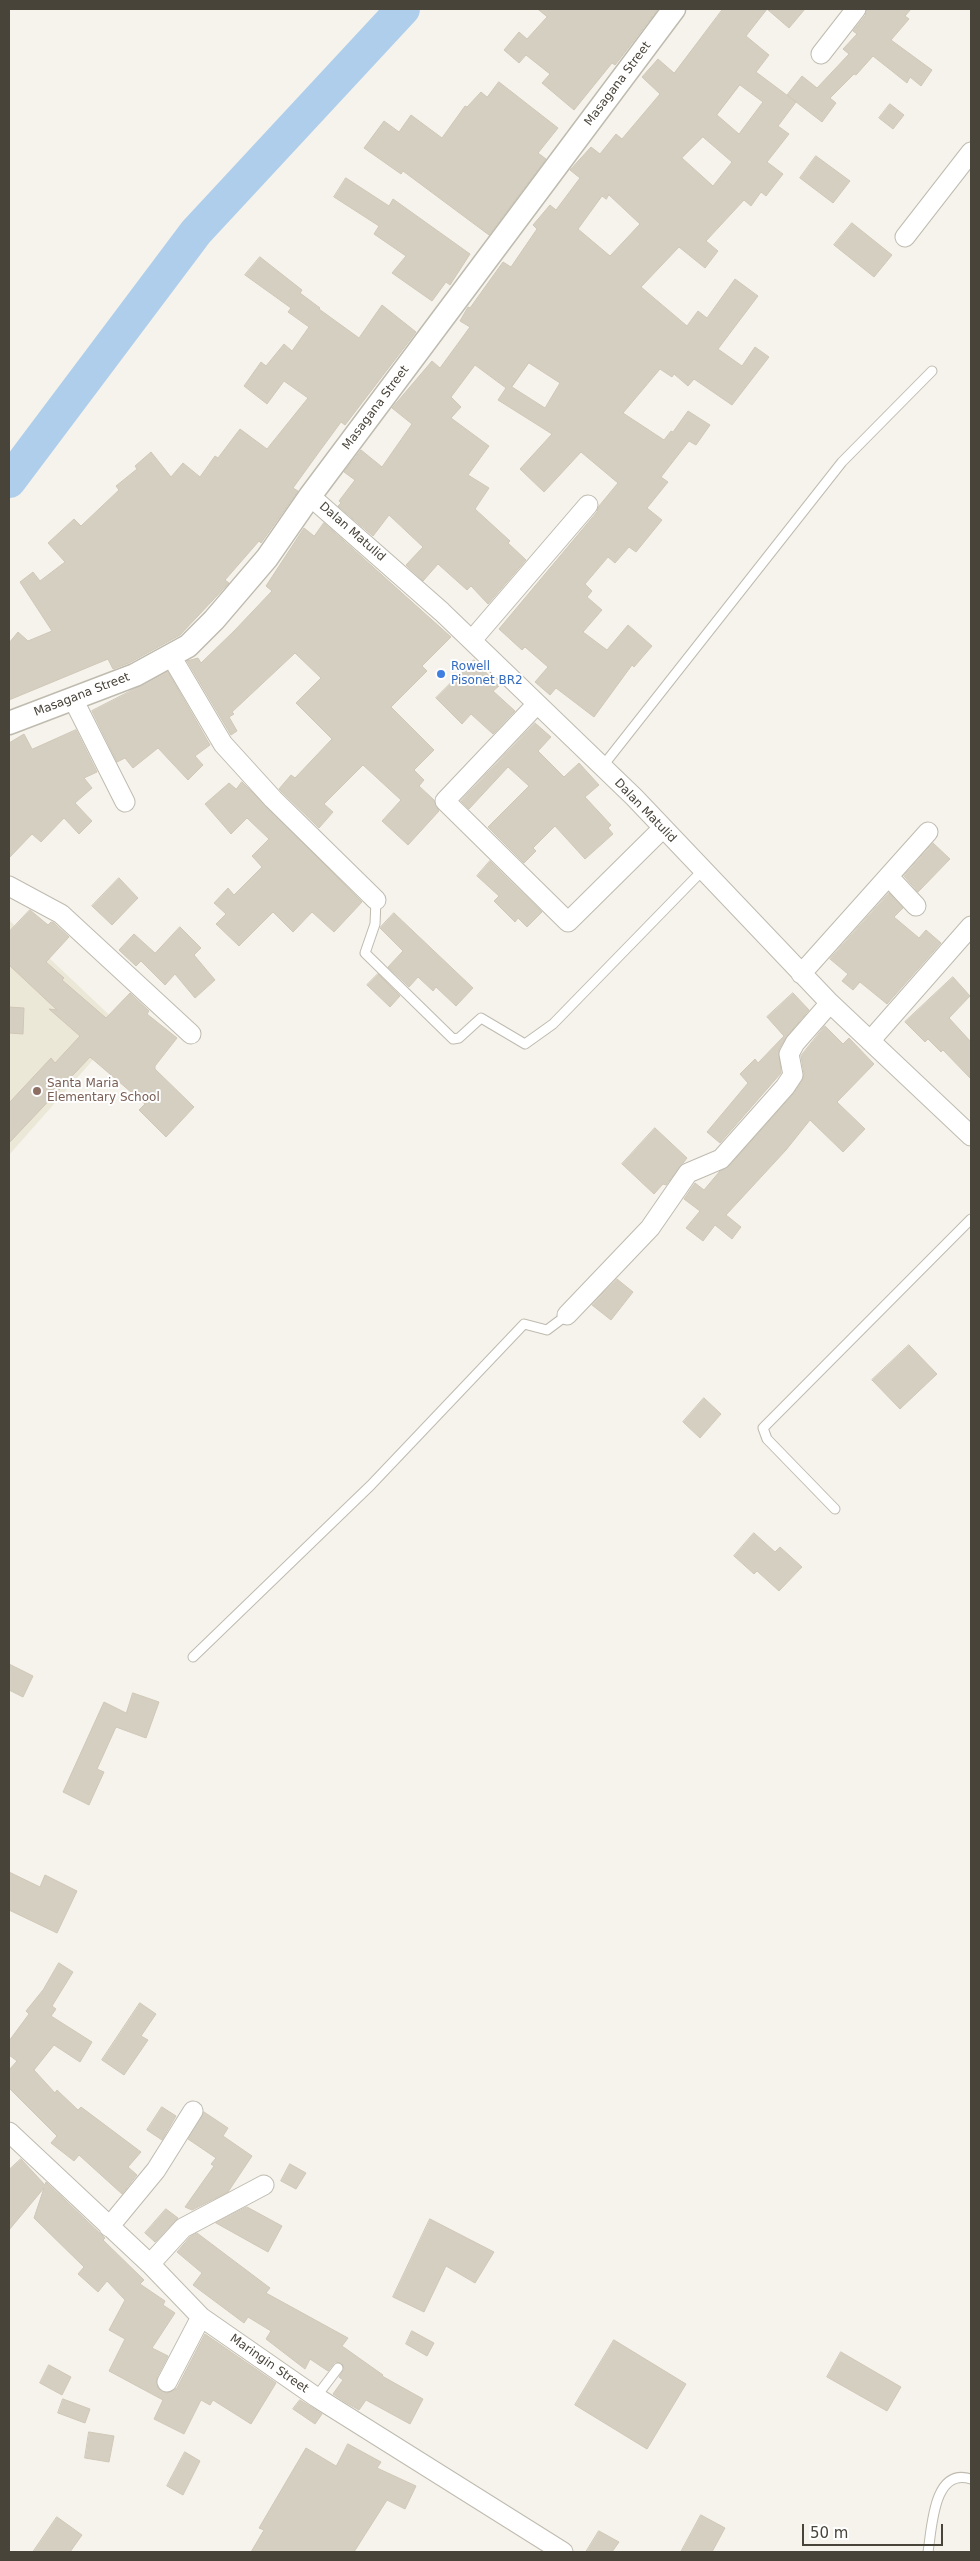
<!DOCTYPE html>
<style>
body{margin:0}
#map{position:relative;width:980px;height:2561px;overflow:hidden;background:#f5f3ec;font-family:"DejaVu Sans",sans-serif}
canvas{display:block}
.frame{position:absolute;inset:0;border:10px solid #49443a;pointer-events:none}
.scale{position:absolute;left:802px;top:2524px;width:141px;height:22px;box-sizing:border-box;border:2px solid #49443a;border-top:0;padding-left:6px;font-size:15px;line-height:18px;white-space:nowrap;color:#49443a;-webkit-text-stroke:4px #fff;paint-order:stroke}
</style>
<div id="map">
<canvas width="980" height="2561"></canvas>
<div class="frame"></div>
<div class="scale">50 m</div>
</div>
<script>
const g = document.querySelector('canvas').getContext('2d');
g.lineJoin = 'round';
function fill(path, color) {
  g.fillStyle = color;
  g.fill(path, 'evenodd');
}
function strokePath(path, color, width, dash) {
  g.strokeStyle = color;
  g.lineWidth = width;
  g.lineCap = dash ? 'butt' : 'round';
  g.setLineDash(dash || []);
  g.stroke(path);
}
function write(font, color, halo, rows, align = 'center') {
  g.font = font + ' "DejaVu Sans",sans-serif';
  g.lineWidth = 4;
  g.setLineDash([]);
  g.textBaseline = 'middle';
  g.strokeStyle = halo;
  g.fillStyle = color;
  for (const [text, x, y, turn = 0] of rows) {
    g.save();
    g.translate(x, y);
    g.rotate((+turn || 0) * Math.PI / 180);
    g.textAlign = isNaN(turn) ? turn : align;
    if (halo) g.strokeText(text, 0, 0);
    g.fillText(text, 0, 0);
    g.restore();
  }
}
fill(new Path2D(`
 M9,920L122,1027L9,1155Z`), '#ece8d8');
strokePath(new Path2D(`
 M9,481L196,232L403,9`), '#afceeb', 34);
const building = new Path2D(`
 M538,9H658L619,60L615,65L612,63L574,110L542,83L550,74L526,55L519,63L504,50L519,32L527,39L547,17Z
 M723,9H805L789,28L767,9L746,36L769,55L756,72L796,102L778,126L789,134L767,162L783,174L766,196L761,192L751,206L744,200L706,241L718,251L705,268L679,247L641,287L687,326L698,311L707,318L735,279L758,296L718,349L742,366L755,347L769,357L732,405L694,379L688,386L674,374L672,377L660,369L623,413L664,440L671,431L673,432L688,411L710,425L696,445L689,441L661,477L668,482L647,508L662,520L636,552L629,547L615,563L608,557L585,584L592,591L587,597L602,610L583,632L607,650L628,625L652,646L634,667L632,665L594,717L556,688L550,695L535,682L548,667L525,647L522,650L499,629L597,512L599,506L618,483L581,452L544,492L520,469L552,434L498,400L506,388L475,365L451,397L461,407L451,418L489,446L468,475L489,488L475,509L510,541L508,543L526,560L488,604L471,586L467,590L438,564L423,581L406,565L423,547L389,515L373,536L338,506L341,503L339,501L355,480L344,472L361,450L382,467L412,424L392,408L432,361L440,368L470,327L460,321L468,307L470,308L503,262L511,267L537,229L533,225L550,205L556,210L580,178L570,170L591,147L600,154L616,134L622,139L660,94L642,77L658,59L674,73ZM740,85L763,102L739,134L717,115ZM703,137L732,162L713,186L682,158ZM609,195L640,224L610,256L578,229L602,196L606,199ZM529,363L560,383L545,408L512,387Z
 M867,9H911L905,16L909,19L891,40L932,70L921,86L910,77L907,83L873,56L856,75L854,74L830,98L836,103L822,122L787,95L802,76L817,88L849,54L843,49L857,34L853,31L865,16Z
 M499,82L558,128L538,153L546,159L489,235L403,171L401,174L364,148L384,121L399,132L411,115L442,138L465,106L467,107L481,92L487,97Z
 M890,104L904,115L893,129L879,118Z
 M816,156L850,181L833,203L800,178Z
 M346,178L389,206L393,199L470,254L450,285L446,282L432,301L392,273L406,256L374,234L379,226L334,197Z
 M852,223L892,255L874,277L834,245Z
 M260,257L302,290L300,293L320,308L319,309L359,338L382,305L416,332L345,425L341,422L319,452L293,488L298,491L261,543L259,541L225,580L229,583L180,635L129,663L113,669L108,659L9,700V643L18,632L28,641L52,631L20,582L33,572L40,581L65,562L48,543L74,519L81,526L119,490L116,486L137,469L135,466L151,452L171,477L183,463L200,477L215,456L218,458L240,429L267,449L308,398L284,381L267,404L244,386L261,362L266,366L284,344L292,351L309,327L288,312L291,308L245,275Z
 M324,523L451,637L422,666L427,671L391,707L434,750L414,770L424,780L419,786L434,800L439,811L408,845L382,821L401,800L363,765L324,804L333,812L319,828L279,789L291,775L295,778L332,739L296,703L321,678L295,653L232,712L234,714L229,717L237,731L231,735L187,661L198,658L201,663L235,630L272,591L266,586L304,528L314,536Z
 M474,660L499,686L493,691L515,711L493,734L471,714L462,724L436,698Z
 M168,672L210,745L195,756L203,765L188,780L158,748L133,768L125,758L117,762L92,711Z
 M535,723L551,737L538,751L564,777L579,763L599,785L585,797L611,825L608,828L613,834L585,859L555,826L533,848L536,851L524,863L488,827L529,786L508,767L469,809L461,801Z
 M76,730L97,772L84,778L92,788L75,803L92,821L79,834L64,818L41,842L32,834L9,858V743L24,734L32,749Z
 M242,782L362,902L334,932L312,912L293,932L273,912L239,946L216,924L226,914L214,903L228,888L234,895L262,867L252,856L269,839L247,818L231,834L205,804L229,783L236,789Z
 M933,843L950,859L918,892L904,876Z
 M490,861L542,912L527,927L518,918L515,922L494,901L499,896L477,876Z
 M119,878L138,898L112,925L92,906Z
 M889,893L903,908L894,917L919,938L926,930L941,943L887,1004L860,982L853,990L842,981L848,974L830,959Z
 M30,910L48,925L51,922L54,923L69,937L46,962L64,978L62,980L106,1018L130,993L149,1011L147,1014L177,1038L155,1066V1069L194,1107L166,1137L139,1110L145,1104L90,1057L9,1143V1103L51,1058L55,1063L80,1036L49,1009L57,1010L9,965V932Z
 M394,913L473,988L456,1006L436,987L433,991L418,977L409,987L388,967L403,951L380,928Z
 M180,927L201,948L194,955L215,980L195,998L175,974L165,985L141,961L136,966L119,950L134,934L155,953Z
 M378,974L400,996L390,1007L367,985Z
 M953,977L970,996L949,1018L971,1042V1079L943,1050L941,1052L928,1039L925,1042L905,1022Z
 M793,993L809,1010L787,1036L779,1049L781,1073L720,1143L707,1132L748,1083L740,1074L755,1059L758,1063L784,1036L767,1017Z
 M9,1007L24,1008L23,1034L9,1033Z
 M825,1026L843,1044L849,1038L874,1064L837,1102L865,1129L843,1152L810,1120L786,1150L726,1215L741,1227L732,1239L715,1225L703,1241L686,1228L700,1211L684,1199L695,1183L704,1190L720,1171L729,1166L793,1094L802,1081L804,1074L801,1056Z
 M655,1128L687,1158L666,1185L663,1184L654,1194L622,1164Z
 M617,1279L633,1292L611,1320L592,1305Z
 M909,1345L937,1374L900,1409L872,1380Z
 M704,1398L721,1414L700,1438L683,1422Z
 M754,1533L775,1552L780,1547L802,1567L779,1591L757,1571L754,1574L734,1556Z
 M9,1664L33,1676L23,1697L9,1690Z
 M133,1693L159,1702L146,1738L116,1727L97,1769L104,1772L89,1805L63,1792L104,1702L126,1713Z
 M9,1872L40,1887L45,1875L77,1891L57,1933L9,1910Z
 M59,1963L73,1972L52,2006L56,2009L51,2016L92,2042L80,2062L54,2045L34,2070L55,2093L57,2090L78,2110L81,2107L141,2152L128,2167L137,2175L122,2194L79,2155L74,2161L51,2143L57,2136L9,2088V2070L17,2061L9,2055V2041L29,2014L26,2011L43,1990Z
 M140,2003L156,2014L141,2036L148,2040L124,2075L102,2060Z
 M162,2107L176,2116L162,2140L147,2130Z
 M204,2112L228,2128L223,2136L252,2156L228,2192L192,2210L185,2207L214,2166L211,2164L216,2158L188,2139Z
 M21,2159L45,2185L46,2182L105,2238L103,2240L144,2280L140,2284L165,2301L163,2305L175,2313L152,2348L168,2356L157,2377L158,2388L167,2393L177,2388L205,2334L276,2383L251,2424L213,2400L210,2405L201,2400L184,2434L154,2419L163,2400L109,2371L125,2339L109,2330L125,2300L107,2281L98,2292L78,2274L84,2267L34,2218L44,2188L9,2230V2170Z
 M290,2164L306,2173L296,2189L281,2181Z
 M247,2207L282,2226L268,2252L216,2223Z
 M166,2209L178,2218L155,2242L145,2233Z
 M430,2219L494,2252L475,2283L446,2266L424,2312L393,2297Z
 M197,2233L270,2288L266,2293L348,2338L342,2346L383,2375L382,2376L423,2399L410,2424L366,2400L359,2410L345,2402L333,2394L343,2380L339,2377L344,2369L342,2363L335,2362L328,2371L310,2359L305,2369L266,2339L271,2331L248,2317L244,2323L193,2285L202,2273L177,2252L190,2237Z
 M412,2331L434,2343L427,2356L406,2344Z
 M614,2340L686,2384L647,2449L575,2405Z
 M841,2352L901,2387L887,2411L827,2377Z
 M49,2365L71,2377L62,2395L40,2383Z
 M63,2399L90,2409L85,2423L58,2413Z
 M300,2400L322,2414L315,2424L293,2409Z
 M89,2432L114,2436L109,2462L85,2458Z
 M348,2444L381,2462L377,2468L416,2486L405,2509L387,2500L354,2552H251L264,2530L259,2528L306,2448L336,2466Z
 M185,2452L200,2461L183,2495L167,2486Z
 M701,2515L725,2528L712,2552H681Z
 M57,2517L82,2535L70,2552H33Z
 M599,2531L619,2542L612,2552H586Z`);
fill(building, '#d5cfc2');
strokePath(building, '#d0c7b6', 1);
const service = new Path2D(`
 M602,767L842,462L932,371
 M376,900L375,924L365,953L453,1039L459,1038L481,1018L525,1044L553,1024L703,870
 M835,1509L767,1439L763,1428L971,1219
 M193,1657L371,1485L524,1324L547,1330L567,1315
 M316,2397L338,2368
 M928,2552C932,2528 933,2467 971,2479`);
const minor = new Path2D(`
 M821,54L856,9
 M905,237L971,152
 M310,496L442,612L634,797L830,1003L971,1136
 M472,640L588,505
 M171,656L223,744L273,799L376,900
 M73,699L125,802
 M537,704L445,801L568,922L663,828
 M889,877L916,906
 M9,886L61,914L191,1034
 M801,974L928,832
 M870,1041L971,926
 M567,1315L650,1228L688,1173L721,1159L785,1087L793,1075L789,1054L795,1043L830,1003
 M9,2132L150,2264L201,2317L316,2397L563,2552
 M109,2227L156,2170L193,2111
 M150,2264L183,2228L264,2185
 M167,2382L201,2317`);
const tertiary = new Path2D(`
 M9,723L135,675L188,646L214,620L267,558L310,496L674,9`);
strokePath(service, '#bfbbaf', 11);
strokePath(minor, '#bfbbaf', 21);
strokePath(tertiary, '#bfbbaf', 25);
strokePath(service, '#fff', 9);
strokePath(minor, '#fff', 19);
strokePath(tertiary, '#fff', 22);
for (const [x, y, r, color] of [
 [441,674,5,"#3f7fe0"],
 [37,1091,5,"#8d6e63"]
]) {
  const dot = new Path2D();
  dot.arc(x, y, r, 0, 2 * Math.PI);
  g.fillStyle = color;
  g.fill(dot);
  strokePath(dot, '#fff', 2);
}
write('12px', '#49443a', '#fff', [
 ["Masagana Street",618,84,-53],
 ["Masagana Street",376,408,-53],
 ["Dalan Matulid",352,532,41],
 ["Masagana Street",82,695,-21],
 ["Dalan Matulid",645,811,46],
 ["Maringin Street",269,2364,35]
]);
write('12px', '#366cbe', '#fff', [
 ["Rowell",451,667],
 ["Pisonet BR2",451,681]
], 'left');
write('12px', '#785e54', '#fff', [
 ["Santa Maria",47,1084],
 ["Elementary School",47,1098]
], 'left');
</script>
